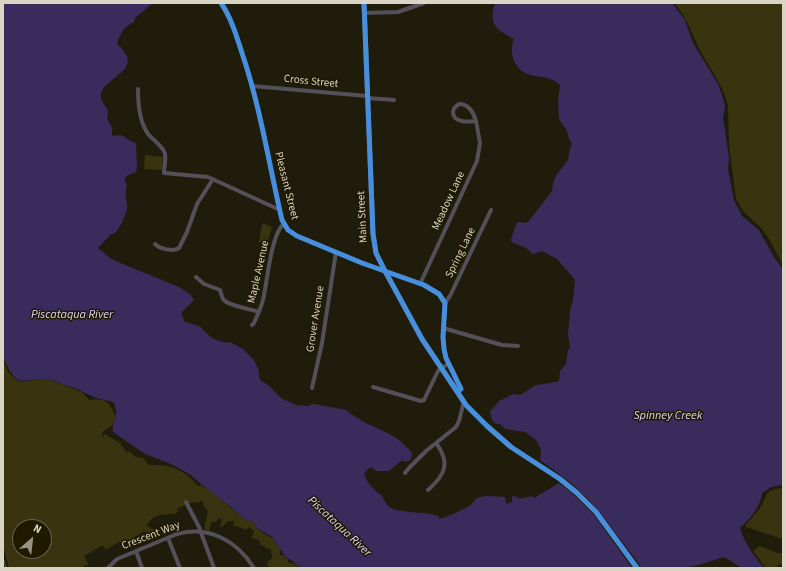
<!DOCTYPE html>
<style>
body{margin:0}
#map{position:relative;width:786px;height:571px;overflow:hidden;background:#201c0b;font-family:"Source Sans 3",sans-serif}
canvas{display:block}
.frame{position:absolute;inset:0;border:4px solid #d8d5c4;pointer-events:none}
.north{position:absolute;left:12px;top:519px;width:40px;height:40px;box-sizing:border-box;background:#1f1900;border:1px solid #69644e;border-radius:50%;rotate:28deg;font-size:11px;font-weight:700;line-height:16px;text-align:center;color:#d8d5c4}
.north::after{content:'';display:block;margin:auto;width:14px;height:18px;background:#989483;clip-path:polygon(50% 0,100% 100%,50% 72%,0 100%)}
</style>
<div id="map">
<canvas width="786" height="571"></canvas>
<div class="frame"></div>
<div class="north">N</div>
</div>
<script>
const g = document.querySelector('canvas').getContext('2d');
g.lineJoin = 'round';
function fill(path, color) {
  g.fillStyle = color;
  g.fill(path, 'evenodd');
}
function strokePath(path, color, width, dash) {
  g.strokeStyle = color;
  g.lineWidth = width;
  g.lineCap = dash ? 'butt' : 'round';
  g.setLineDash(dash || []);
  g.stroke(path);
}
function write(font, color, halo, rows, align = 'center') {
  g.font = font + ' "Source Sans 3",sans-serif';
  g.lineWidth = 3;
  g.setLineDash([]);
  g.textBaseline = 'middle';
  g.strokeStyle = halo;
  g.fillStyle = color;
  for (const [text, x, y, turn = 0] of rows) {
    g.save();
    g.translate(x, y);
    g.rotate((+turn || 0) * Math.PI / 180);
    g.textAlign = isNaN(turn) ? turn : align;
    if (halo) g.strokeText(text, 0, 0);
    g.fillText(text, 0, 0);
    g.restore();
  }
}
fill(new Path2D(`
 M674,3H783V265L769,239L762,229L744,212L736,199L729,144L728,105C723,85 710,69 701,52C692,35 687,16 674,3Z
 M145,155L163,157L162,170L144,169Z
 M262,223L272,227L267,244L259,242Z
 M3,359L8,372L19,382L47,379L74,389L83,393L89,400C107,398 108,401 116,416L112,426L103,431L102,436L103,437L105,434L120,443L126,452H130L134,456L143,458L149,465C171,464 183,469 198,486L201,485L211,491L245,520L252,521L258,530L272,538L280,549V555H283L288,559V562L297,565L299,568H269L267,563L273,557L271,553L272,552L269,548L267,549L263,545L261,546L259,540L252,538L254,531L249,527L246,530L236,526L233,527L235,521H228L222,527H220L222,519L218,518L216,522H211L209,531L204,529L208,511L203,505L204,503L201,500L199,503L192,502L177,509L178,512L175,514C163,515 152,513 147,526L155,530V532L149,535L145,531L131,539L117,543L106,550L103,545L84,556L89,565H85L82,568H9L3,546ZM20,527H44V551H20Z
 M783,488V539L746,527L745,526C750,520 755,514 760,508C769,493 763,491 783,488Z
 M760,546L777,553H783V565L778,564V568H766L753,551Z`), '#3a330f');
fill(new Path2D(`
 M3,3H153L135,18L134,22C124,26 120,34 117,44C149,72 99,77 101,97C101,102 107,107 108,111L107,119L112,127V135L113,136C116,136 118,135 120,135C125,136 130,142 136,143L137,168L136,172C130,175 124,174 125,183L127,184C125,192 126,197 127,206C128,212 119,230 114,234H111L98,248L110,258L118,262L179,287L190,294L194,300C190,304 186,308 181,313L185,322L199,326L212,338L222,342L232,343L243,349L254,360L259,371V377L261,381L268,385L281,398L296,405L307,406L313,404L347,410L348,412C353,415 359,419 364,422C384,432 398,435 412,453L411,460L405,462L402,460L389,471H376L372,467L368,469L364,474C367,483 373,489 381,495C384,498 385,503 388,506C398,514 424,511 439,516V519C445,518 465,509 471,505C474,502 475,498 480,497C488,495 497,497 505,497L506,504L512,502V496L518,497L519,499L532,496L534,498L559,483L575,496L594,515L632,568H300L299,566L285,556L271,536L258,529L252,521L245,520L232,508L201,484L191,475L171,464L145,454L113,432C111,419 121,416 113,402L96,398L74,388L47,379L19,381C10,373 8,368 3,357Z
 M495,3H672L685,20L693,43L699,53L718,84L722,95L725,107L723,118L729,157L728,169L734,200L742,216L759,230L775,259L783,269V485L771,487L762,493C761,506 750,519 740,528C744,543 755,557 764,568H742L724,557C716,559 709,562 702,564C696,566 692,565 686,568H642L602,515L587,498L570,482L540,460L541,449L536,440L525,432L505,429L500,424H496L492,420L490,412L499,401L513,394L520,395L536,385C538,385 557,382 559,381L560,371L566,364L568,350L570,348L568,335L570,311L573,300L575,280L557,259L542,251L533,254L526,248L512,242L511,239L517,222L526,223L529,221L552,191L553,183L557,174L568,160L570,148L572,144L569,139L567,131L559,119L558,101L560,85C551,76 541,78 530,75C515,71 508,53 514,39C496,29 488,25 495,3Z`), '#3a2b5d');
strokePath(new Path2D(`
 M221,3C232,19 237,38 243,56C261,110 269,165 282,220L288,230L297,236L362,263L424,285L439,294L445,303L443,337L444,349L446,358L461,388L459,394
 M364,13L398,12L424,3
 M252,86L367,96
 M138,89C138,104 139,123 149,135C154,141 163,146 165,154C166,160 164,167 164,173L208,177L280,210
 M367,98L394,100
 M459,104C469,104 473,112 476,121C468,122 453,123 453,112C453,108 456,106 459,104Z
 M155,244C160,249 173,252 179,248L187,232L197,204L213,179
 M196,277L204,284L220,290C221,293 222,297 223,299C228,306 250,309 259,312
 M420,284L477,161L480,143L476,121
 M445,303L450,296L491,210
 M252,325L254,323C257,316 261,308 263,300C267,284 271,233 284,224
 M443,328L502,345L518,346
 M373,387L421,401L424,400L438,371L441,368L449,364
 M312,388L322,343L336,252
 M405,473L409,468L426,451L456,427L459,421L464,401
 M428,490C445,475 451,463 436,443
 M186,502L199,527L214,568
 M168,538L180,568
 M136,551L142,568
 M108,568L117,559L177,534C209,525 237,541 254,568`), '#53505a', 4);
strokePath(new Path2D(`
 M364,3L373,234L376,253L385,271L422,339L466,405L487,426L511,447L560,479L577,493L596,512L637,568`), '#5c5862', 5);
strokePath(new Path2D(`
 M3,557L6,568`), '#575554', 1);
strokePath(new Path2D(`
 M221,3C232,19 237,38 243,56C261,110 269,165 282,220L288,230L297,236L362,263L424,285L439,294L445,303L443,337L444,349L446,358L461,389
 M364,3L373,234L376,253L385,271L422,339L466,405L487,426L511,447L560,479L577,493L596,512L637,568`), '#468fdf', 5);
write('11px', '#d8d5c4', '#1f1900', [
 ["Cross Street",311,82,6],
 ["Pleasant Street",286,186,76],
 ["Meadow Lane",449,201,-65],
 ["Main Street",363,217,-93],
 ["Spring Lane",461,253,-64],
 ["Maple Avenue",259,272,-77],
 ["Grover Avenue",316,319,-81],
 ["Crescent Way",151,536,-21]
]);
write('italic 12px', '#dcd6fa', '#1f1900', [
 ["Piscataqua River",72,315],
 ["Spinney Creek",668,416],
 ["Piscataqua River",339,527,43]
]);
</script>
